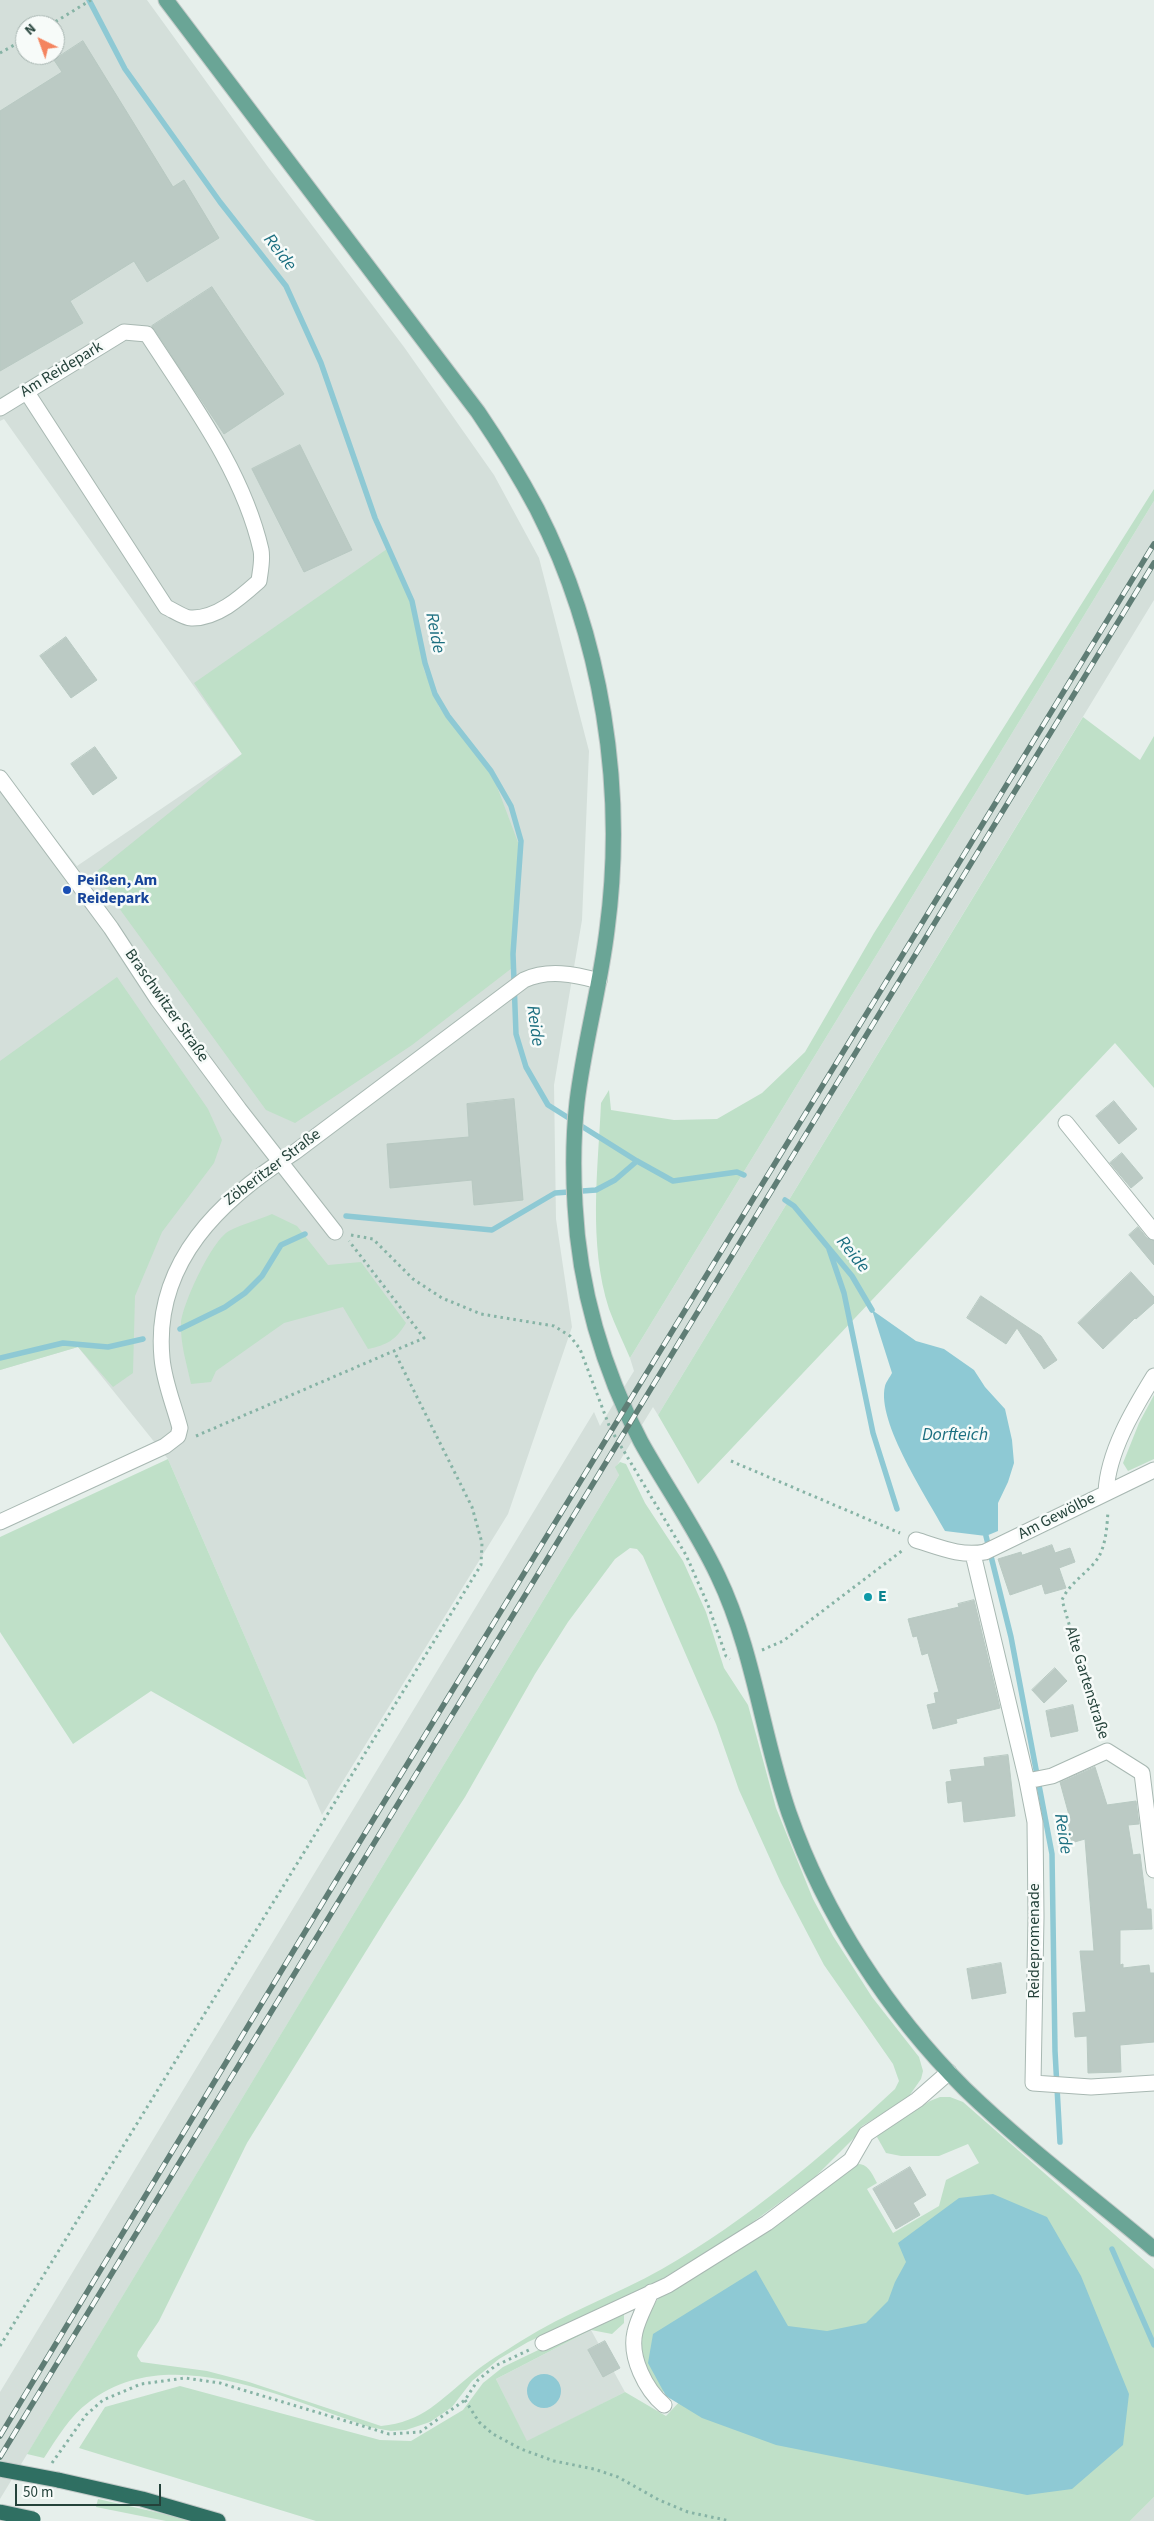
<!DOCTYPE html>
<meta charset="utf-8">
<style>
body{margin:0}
#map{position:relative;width:1154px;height:2521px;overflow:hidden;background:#e6efeb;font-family:"Source Sans 3",sans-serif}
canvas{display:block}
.north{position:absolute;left:15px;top:15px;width:50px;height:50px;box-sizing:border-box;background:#f7fbf9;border:1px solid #a3b1ad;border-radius:50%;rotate:318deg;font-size:14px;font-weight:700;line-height:20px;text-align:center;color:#24423a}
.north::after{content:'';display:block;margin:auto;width:18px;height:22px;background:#f4845f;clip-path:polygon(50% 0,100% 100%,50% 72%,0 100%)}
.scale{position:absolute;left:15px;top:2484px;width:146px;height:22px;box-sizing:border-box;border:2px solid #24423a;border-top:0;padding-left:6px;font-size:15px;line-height:18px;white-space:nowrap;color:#24423a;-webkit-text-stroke:4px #f7fbf9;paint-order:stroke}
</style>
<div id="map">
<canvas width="1154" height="2521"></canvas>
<div class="north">N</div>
<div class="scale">50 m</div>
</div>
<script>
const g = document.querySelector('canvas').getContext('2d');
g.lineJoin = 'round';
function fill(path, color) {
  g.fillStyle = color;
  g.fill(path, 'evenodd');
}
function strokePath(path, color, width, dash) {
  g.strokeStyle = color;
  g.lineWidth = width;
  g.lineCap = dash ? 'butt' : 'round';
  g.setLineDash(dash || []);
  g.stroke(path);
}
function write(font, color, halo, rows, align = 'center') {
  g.font = font + ' "Source Sans 3",sans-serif';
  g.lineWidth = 5;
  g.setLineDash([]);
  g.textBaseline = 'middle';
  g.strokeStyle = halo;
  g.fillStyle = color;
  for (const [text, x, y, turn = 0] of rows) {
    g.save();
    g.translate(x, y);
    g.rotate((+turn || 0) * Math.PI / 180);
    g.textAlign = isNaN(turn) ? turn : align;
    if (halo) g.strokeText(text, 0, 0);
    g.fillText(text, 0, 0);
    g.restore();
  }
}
fill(new Path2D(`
 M0,0H147L268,167L404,347L494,475L539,558L589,751L582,920L554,1085L556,1219L572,1327L508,1514L322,1815L168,1459L78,1347L0,1370V769L77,866L242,754L4,419L0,421ZM25,25H55V55H25Z
 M1154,501V600L658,1415L653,1407L616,1467L619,1475L0,2499V2392L594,1412L600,1426L634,1371L630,1358Z
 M591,2330L625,2392L527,2442L496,2379Z
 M1154,2497V2521H1130Z`), '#d4dfda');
fill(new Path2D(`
 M1154,489V501L630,1358C623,1342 615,1325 609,1309C588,1243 598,1170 601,1103L609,1090L611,1110L674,1120L717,1119L762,1093L805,1052L874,933Z
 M387,549L413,606L424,670L439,707L493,776L519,845L512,968L412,1045L295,1123L266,1110L108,893L96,872L242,754L194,683Z
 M1083,717L1140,760L1154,736V1088L1115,1043L698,1484L658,1415Z
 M117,977L208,1109L222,1140L214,1163L162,1232L135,1296L133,1373L113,1387L78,1347L0,1370V1061Z
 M272,1214L297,1226L328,1265L361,1262L406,1323C396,1340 387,1345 368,1349L343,1307L284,1323L216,1371L211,1382L191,1384C187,1365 180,1343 181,1323C183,1303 212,1240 229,1231C242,1224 258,1220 272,1214Z
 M1154,1395V1459L1128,1471L1123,1463L1139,1423Z
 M168,1459L307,1780L151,1691L73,1744L0,1632V1537Z
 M620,1462L626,1464L645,1503L683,1561L706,1612L724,1668L748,1705L776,1808L813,1899L833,1936L872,1997L919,2057L923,2071L921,2079L907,2099L862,2126L855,2137L815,2177L739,2232L652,2285L528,2342L499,2359L472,2381L452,2407L430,2422L406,2430L391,2431L369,2427C287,2399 168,2340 89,2402C70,2416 57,2438 44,2458L27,2454L619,1475L615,1467ZM630,1548L637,1549L643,1556L716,1724L739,1790L781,1883L824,1965L893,2064L899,2081L895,2089C823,2156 747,2220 662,2269C616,2295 565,2313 521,2341C504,2352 486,2362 471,2375C440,2400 423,2422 381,2426L249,2382L207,2371L141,2362L137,2356L138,2352L159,2321L247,2143L386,1919L465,1797L535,1674L568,1622L615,1559Z
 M940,2097H950L963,2102L1154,2269V2497L1130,2521H316L79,2448L105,2407L180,2386L380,2440L411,2441L463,2410L483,2383L503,2367L607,2317L624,2314V2323L612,2334L591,2330L496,2379L527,2441L625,2392L666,2416L682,2399L1028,2488L900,2284L883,2313L859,2332L667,2389L660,2394C653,2381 644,2369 639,2356C631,2334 651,2308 663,2292L850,2165C866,2161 870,2169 877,2183L867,2189L893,2233L939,2206L946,2180L979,2163L968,2144L939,2156H901L886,2153L877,2137L880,2132L930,2101Z
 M98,2499L195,2521H166L96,2507Z`), '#bfe0c8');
fill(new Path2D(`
 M872,1310L916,1341L944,1349L974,1370L985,1387L1005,1409L1012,1440L1014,1463L1008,1482L998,1503V1531L986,1536L945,1531C928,1499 876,1422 885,1386C886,1382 890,1377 892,1373Z
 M993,2194L1047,2217L1081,2276L1129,2394L1123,2445L1072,2489L1027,2495L776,2445L702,2418L666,2396L648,2363L653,2334L756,2270L788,2326L827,2331L866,2323L888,2301L895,2282L906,2262L898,2243L959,2198Z
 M527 2391a17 17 0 1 1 34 0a17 17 0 1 1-34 0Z`), '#8ec9d4');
strokePath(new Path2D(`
 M89,0L125,69L220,202L286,286L321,363L375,518L412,601L425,663L435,694L448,716L491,771L511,806L521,841L513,954L516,1034L526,1067L548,1105L637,1161L673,1181L737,1172L744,1175
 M785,1200L794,1206L852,1276L872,1310
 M346,1216L492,1230L555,1193L596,1190L615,1180L637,1161
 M829,1249L844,1293L873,1433L897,1509
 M180,1329L225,1307L245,1293L262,1276L281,1245L305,1234
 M0,1358L63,1343L108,1347L143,1339
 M986,1536L1011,1637L1052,1854L1055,2051L1060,2142
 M1112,2249L1154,2345`), '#8ec9d4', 5.5);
const building = new Path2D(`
 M83,41L173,187L184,180L219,238L147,282L134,261L70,301L83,323L0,371V111L62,72L54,60Z
 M212,287L284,394L224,434L152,326Z
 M300,445L352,550L304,572L252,469Z
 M66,637L97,680L71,698L40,656Z
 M95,747L117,778L93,795L71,764Z
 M514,1099L523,1200L474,1205L472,1180L390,1188L387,1144L469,1137L467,1104Z
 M1114,1101L1137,1129L1119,1144L1096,1116Z
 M1122,1153L1143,1178L1131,1188L1110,1163Z
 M1138,1227L1147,1238L1154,1241V1265L1129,1235Z
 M1131,1272L1154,1297V1303L1136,1319L1135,1318L1103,1349L1078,1323Z
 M981,1296L1041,1336L1057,1360L1044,1369L1017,1328L1006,1344L967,1318Z
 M1052,1545L1055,1553L1070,1548L1075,1562L1059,1568L1066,1588L1045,1594L1042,1584L1010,1595L998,1559L1021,1552L1022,1555Z
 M974,1600L1000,1708L956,1719L957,1723L933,1729L927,1705L936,1703L934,1693L939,1692L928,1653L922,1655L917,1636L913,1637L908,1619L959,1607L958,1604Z
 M1055,1668L1067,1681L1044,1703L1032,1690Z
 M1073,1705L1078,1731L1051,1737L1046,1711Z
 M1008,1755L1015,1816L964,1822L962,1801L948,1803L946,1782L952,1781L950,1770L985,1766L984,1758Z
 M1095,1767L1107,1805L1136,1801L1139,1824L1128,1825L1133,1855L1140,1854L1147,1909H1151L1152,1929L1120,1930V1965L1123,1964V1968L1149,1965L1150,1973H1154V2042L1120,2045L1121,2072L1088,2073L1087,2036L1075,2037L1073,2013L1086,2012L1080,1951H1094L1085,1839L1071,1843L1064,1816L1069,1815L1060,1782Z
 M1001,1963L1006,1993L972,1999L967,1969Z
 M910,2167L926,2195L913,2203L920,2215L896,2229L873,2189Z
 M605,2341L620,2368L603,2377L588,2350Z`);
fill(building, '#bbcac4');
strokePath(building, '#b8c9c2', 1);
const minor = new Path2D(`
 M0,408L124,332L147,334C191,402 243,471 261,550C263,560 260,572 259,581C241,597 217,619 191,618C184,618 173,610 166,607L26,391
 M0,778L111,928L158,1000L239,1109L335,1232
 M1066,1123L1154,1232
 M1106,1492C1108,1452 1133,1410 1154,1376
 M0,1522L165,1446L178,1436L180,1428C174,1405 164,1382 162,1358C153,1262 221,1199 295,1152L524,980C548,969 574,974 599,981
 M916,1540C939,1547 961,1557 985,1552L1154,1470
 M973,1554L1027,1781L1035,1822L1036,1917L1033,2083L1091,2087L1154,2083
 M1027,1781L1052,1776L1107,1751L1142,1773L1154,1870
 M651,2292C646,2305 638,2318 635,2332C629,2357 646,2390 664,2405
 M543,2343L668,2285L767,2223L851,2160L866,2134L917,2100L949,2072`);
const major = new Path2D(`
 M166,0L478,412C499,443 519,475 537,509C602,636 626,788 607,930C600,988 584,1044 577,1102C573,1137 573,1171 575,1205C579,1287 603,1370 641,1442C666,1487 696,1529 718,1576C754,1651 762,1735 789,1813C825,1916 888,2012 965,2089C1024,2146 1091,2196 1154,2249`);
const highway = new Path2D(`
 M58,2480L142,2499L218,2521`);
strokePath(minor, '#a8b8b2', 17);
strokePath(major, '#c2cac8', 17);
strokePath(highway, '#c2cac8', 17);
strokePath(new Path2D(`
 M50,25L91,0
 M0,53L25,39
 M351,1235L373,1239L413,1279L442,1298L481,1314L554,1326L570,1336L580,1349L610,1428L686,1555L708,1605L726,1656L730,1659
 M196,1436L424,1338L349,1241
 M731,1461L900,1533
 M762,1650L783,1641L903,1550
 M1102,1737L1062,1600C1070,1582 1089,1572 1098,1558C1106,1545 1107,1526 1108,1511
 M0,2346L481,1565L482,1543L472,1507L394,1351
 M465,2400L479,2422L493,2434L521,2449L554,2461L594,2469L618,2477L659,2500L688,2512L730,2521
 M52,2463L86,2415L103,2400L141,2384L185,2378L220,2383L389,2434L420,2432L465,2400L478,2380L495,2366L529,2350`), '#86b3a5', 3, [2.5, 4]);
strokePath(minor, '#fff', 15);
strokePath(major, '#6aa596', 15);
strokePath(highway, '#2f6f62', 15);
const rail = new Path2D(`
 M0,2436L337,1879L1154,544
 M0,2457L1154,563`);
strokePath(rail, '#5f7d75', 5.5);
strokePath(rail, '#f7fbf9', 4, [11]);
const highwayBridge = new Path2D(`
 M0,2469L58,2480
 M0,2512L33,2519`);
strokePath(highwayBridge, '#c2cac8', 17, []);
strokePath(highwayBridge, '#2f6f62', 15);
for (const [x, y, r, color] of [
 [67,890,5,"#1a4fb4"],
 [868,1597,5,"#0f9aa8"]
]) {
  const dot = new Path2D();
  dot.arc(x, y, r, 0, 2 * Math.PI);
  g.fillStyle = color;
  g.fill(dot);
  strokePath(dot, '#f7fbf9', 2);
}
write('16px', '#24423a', '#f7fbf9', [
 ["Am Reidepark",62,370,-31],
 ["Braschwitzer Straße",166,1006,55],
 ["Zöberitzer Straße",273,1168,-37],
 ["Am Gewölbe",1057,1517,-27],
 ["Alte Gartenstraße",1086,1683,73],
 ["Reidepromenade",1035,1941,-90]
]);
write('bold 16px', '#164399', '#f7fbf9', [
 ["Peißen, Am",77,881],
 ["Reidepark",77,899]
], 'left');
write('bold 16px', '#0d838f', '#f7fbf9', [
 ["E",878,1597]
], 'left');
write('italic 18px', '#1c6f80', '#f7fbf9', [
 ["Reide",279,253,52],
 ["Reide",434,633,79],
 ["Reide",534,1026,82],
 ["Reide",852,1255,51],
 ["Dorfteich",955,1436],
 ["Reide",1062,1834,81]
]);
</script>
